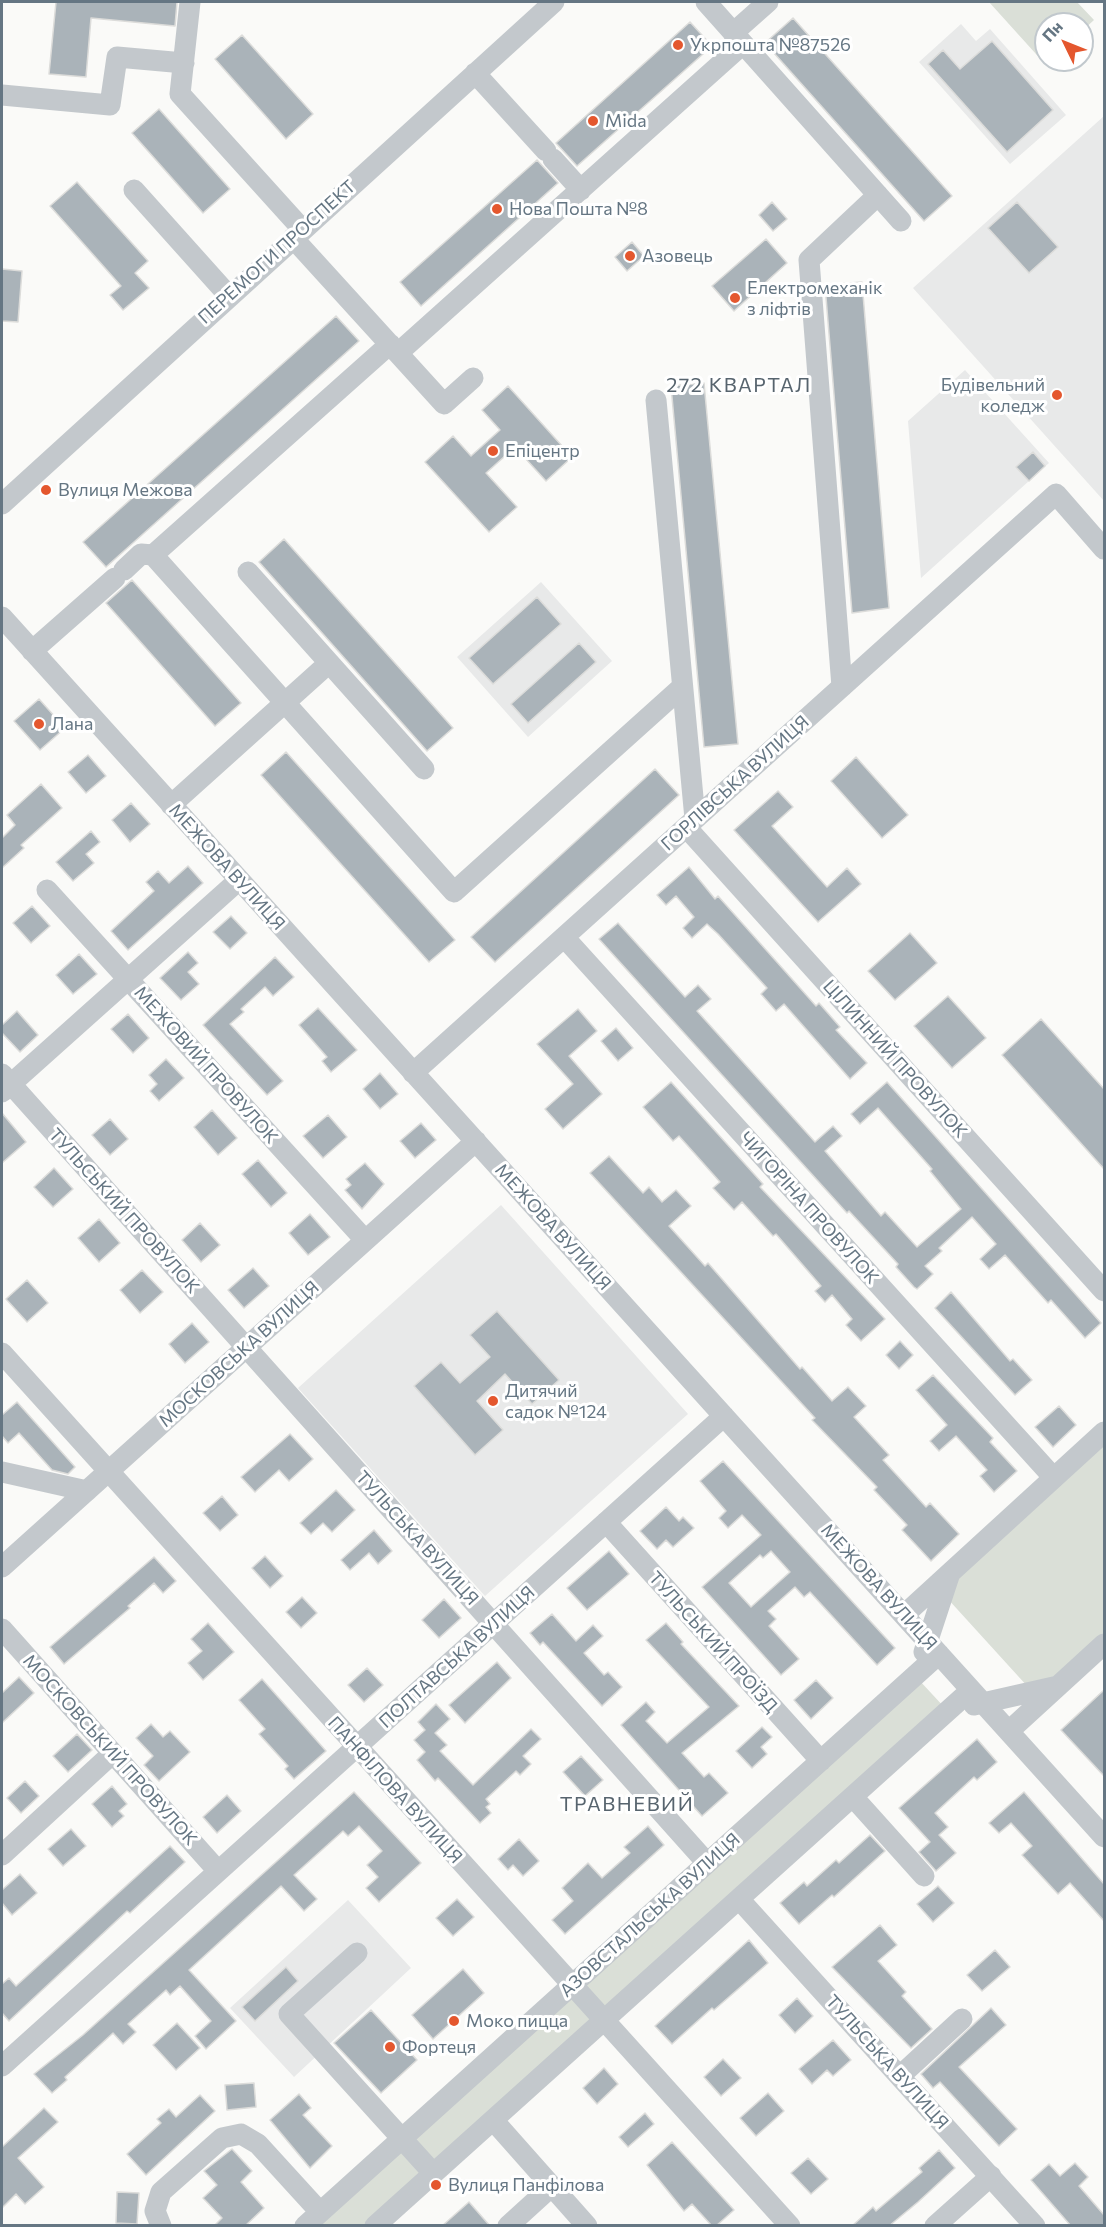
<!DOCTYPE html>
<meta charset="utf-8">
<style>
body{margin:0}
#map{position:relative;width:1106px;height:2227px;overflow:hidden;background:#fafaf8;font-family:Commissioner,sans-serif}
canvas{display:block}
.frame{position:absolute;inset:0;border:3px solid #657683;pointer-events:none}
.north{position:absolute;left:1034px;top:12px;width:60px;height:60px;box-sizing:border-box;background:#fff;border:2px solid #c1c8cd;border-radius:50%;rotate:313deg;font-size:16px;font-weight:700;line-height:24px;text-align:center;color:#657683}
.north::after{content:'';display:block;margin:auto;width:21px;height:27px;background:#e4572e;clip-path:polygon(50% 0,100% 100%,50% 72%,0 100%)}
</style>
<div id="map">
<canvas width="1106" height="2227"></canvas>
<div class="frame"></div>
<div class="north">Пн</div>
</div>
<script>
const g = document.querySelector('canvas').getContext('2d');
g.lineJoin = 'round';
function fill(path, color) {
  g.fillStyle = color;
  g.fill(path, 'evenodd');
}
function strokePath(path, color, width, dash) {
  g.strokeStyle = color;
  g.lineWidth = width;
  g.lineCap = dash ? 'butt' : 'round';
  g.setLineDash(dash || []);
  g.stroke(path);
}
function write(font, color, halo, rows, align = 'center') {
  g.font = font + ' Commissioner,sans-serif';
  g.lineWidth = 6;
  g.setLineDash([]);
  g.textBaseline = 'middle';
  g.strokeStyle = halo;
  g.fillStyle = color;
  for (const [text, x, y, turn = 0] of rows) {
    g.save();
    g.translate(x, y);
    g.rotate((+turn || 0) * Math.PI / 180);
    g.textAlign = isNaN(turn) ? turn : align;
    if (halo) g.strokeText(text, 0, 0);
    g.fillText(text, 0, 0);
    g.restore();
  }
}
fill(new Path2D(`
 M961,24L976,41L990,29L1066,115L1010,164L919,62Z
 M1104,116V501L913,288Z
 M965,370L1049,463L921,578L908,421Z
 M541,582L612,661L528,737L457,657Z
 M501,1205L688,1414L485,1596L298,1388Z
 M348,1900L411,1968L294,2077L230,2008Z`), '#e8e9e9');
fill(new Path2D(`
 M989,2H1077L1094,20L1082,31V24H1046V60H1049L1045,64Z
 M1104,1438V1637L1057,1681L1028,1687L947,1598L955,1575Z
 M919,1680L945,1708L367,2225L312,2226Z`), '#dadfd7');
const building = new Path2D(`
 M56,2H177L175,26L91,18L86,77L49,74Z
 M793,18L952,196L924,221L765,43Z
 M690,22L712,46L577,166L556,143Z
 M242,35L313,114L286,139L215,59Z
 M992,41L1053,110L1007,152L928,64L943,50L960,69Z
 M159,109L230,189L203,213L132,133Z
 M537,160L558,183L421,306L400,282Z
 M77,182L148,261L135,273L149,288L123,310L110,295L121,286L50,206Z
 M772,202L787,219L773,231L759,215Z
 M1017,202L1058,247L1029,273L988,228Z
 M766,239L787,263L734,311L712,286Z
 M632,242L644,256L627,271L615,257Z
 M2,269L22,271L18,322L2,321Z
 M862,282L889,608L852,613L825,285Z
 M336,316L359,341L106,567L83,542Z
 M704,383L738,744L704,747L671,386Z
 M508,386L572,457L546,481L515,447L486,473L517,507L489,532L425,462L453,436L471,456L500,430L482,410Z
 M1033,452L1045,466L1029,481L1016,467Z
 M284,539L453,728L427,751L259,562Z
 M132,580L241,703L215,726L106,603Z
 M537,597L561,624L493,684L469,658Z
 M579,643L596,662L528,723L511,704Z
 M39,699L65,728L40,750L14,721Z
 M286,752L455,940L429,962L261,775Z
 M88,755L106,776L86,793L68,772Z
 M856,757L908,815L882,838L831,781Z
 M655,769L679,795L495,962L471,937Z
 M41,784L62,808L21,845L24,848L2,868V838L15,825L7,815Z
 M778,791L793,807L772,826L827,887L847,868L861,884L818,922L734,830Z
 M131,803L150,824L130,842L112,820Z
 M91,831L100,842L86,854L94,863L73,881L56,862Z
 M188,866L203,883L128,950L111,931L154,891L146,882L158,871L169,883Z
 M689,867L715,899L718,896L816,1006L819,1003L840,1027L836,1030L867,1063L850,1079L784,1004L776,1011L761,994L767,988L718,934L707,924L692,938L683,928L694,917L676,896L666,905L657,895Z
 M32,906L50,926L31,943L13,923Z
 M231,916L247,933L230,949L213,932Z
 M618,923L685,997L698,985L711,999L697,1011L815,1142L833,1126L842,1136L825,1151L881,1216L885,1212L917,1247L961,1209L930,1171L932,1169L878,1108L860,1124L851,1114L887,1082L1101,1323L1085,1338L1051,1300L1048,1303L1005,1255L989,1269L980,1259L996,1244L972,1217L939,1248L942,1251L925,1266L933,1274L917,1289L914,1287L896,1267L898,1264L849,1211L847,1213L599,939Z
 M910,933L937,963L895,1000L868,971Z
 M188,952L198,963L188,972L199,984L181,1000L160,978Z
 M79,954L97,974L73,994L56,975Z
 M275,957L294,977L273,996L265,987L241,1009L244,1012L230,1024L283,1081L267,1095L203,1025Z
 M948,996L986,1038L952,1068L914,1026Z
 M318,1008L357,1050L331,1072L322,1061L327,1057L299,1025Z
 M578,1009L597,1031L569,1056L602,1094L563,1129L545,1109L573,1084L537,1044Z
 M17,1011L38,1035L20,1052L2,1033V1025Z
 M128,1014L149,1038L133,1053L111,1029Z
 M1041,1019L1104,1089V1169L1002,1055Z
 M616,1028L633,1048L618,1061L601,1041Z
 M166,1059L184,1078L159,1101L150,1091L157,1084L149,1075Z
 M380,1073L398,1094L380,1109L363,1089Z
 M671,1082L763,1184L760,1187L885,1319L861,1341L846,1325L852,1319L832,1295L825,1302L815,1291L821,1286L776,1234L773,1236L742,1202L734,1210L713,1188L720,1182L679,1136L673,1141L643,1107Z
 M212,1110L237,1138L218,1155L194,1127Z
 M2,1113L26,1142L2,1163Z
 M328,1115L347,1137L323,1158L303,1136Z
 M110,1119L128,1139L110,1155L92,1135Z
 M421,1123L436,1140L415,1158L400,1141Z
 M609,1156L643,1193L649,1187L662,1202L676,1190L691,1206L669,1226L705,1266L708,1263L800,1369L802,1367L832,1401L848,1387L866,1406L854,1417L889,1455L883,1460L926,1507L930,1503L959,1534L931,1561L902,1530L907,1525L874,1490L877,1487L812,1420L815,1418L590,1173Z
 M258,1160L287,1193L271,1207L242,1174Z
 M365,1163L384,1184L362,1209L345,1190L351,1185L346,1179Z
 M54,1168L73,1189L53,1207L34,1187Z
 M310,1214L330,1237L308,1255L289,1233Z
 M99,1219L120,1243L99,1262L78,1238Z
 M200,1223L220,1245L201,1262L182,1240Z
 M253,1268L269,1286L244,1308L228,1290Z
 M142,1270L163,1292L140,1313L120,1290Z
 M27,1280L48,1303L27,1322L6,1299Z
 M951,1292L1010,1361L1013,1359L1032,1380L1015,1395L935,1308Z
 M497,1311L559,1380L532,1404L505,1374L477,1401L503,1430L475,1455L414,1386L441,1362L460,1383L490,1357L470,1335Z
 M192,1323L209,1342L185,1363L169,1344Z
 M900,1341L913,1355L899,1369L886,1355Z
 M933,1375L993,1438L990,1442L1017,1471L994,1492L980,1476L987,1470L956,1436L939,1451L930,1441L947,1425L916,1390Z
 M17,1402L75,1467L68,1474L52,1470L19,1433L8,1443L2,1436V1415Z
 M1059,1406L1076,1425L1053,1447L1035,1427Z
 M290,1434L313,1459L289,1481L279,1470L255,1492L241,1477Z
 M723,1461L895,1648L877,1665L810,1592L804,1597L795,1587L768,1611L776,1619L769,1626L799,1659L781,1675L702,1587L761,1535L742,1515L728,1528L719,1518L726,1511L700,1481ZM771,1551L790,1572L751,1607L729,1583L760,1555L763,1558Z
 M336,1490L355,1510L332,1532L323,1523L311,1534L300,1523Z
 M222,1496L238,1515L220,1531L203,1513Z
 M666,1507L679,1521L683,1517L694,1528L673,1547L666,1540L657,1549L640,1531Z
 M374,1530L392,1551L378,1564L369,1553L350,1570L341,1560Z
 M609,1551L629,1574L587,1610L567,1588Z
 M265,1556L283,1576L270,1588L252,1568Z
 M154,1557L176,1581L163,1593L154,1583L128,1606L130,1608L64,1664L50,1647Z
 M302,1597L317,1613L301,1628L286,1612Z
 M444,1599L461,1618L439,1638L422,1620Z
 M552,1614L576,1641L593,1625L603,1636L584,1653L604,1675L608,1672L622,1687L602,1706L543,1642L540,1645L530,1633Z
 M208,1623L234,1652L203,1680L188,1663L202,1651L191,1639Z
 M666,1623L683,1642L681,1644L739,1706L682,1753L704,1777L709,1773L728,1793L702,1816L621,1725L646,1702L655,1712L646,1721L667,1743L709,1707L646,1640Z
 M497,1662L511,1678L465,1723L449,1705Z
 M367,1668L383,1685L364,1702L348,1685Z
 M19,1677L34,1693L2,1723V1693Z
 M262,1679L326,1751L294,1779L285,1769L288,1766L259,1734L265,1729L239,1700Z
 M816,1680L833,1698L811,1719L794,1700Z
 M1104,1690V1776L1061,1730Z
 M436,1704L450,1719L435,1733L447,1745L440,1751L473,1785L531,1729L541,1739L523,1756L531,1764L520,1775L516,1771L486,1799L490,1804L486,1807L491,1813L480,1823L438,1778L435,1781L417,1760L425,1752L414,1740L425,1730L418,1722Z
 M151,1724L163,1737L170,1731L190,1752L159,1781L144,1765L153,1756L136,1738Z
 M762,1727L772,1737L761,1747L767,1754L752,1768L736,1751Z
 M77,1734L92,1750L68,1772L53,1756Z
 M977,1739L997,1762L977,1780L974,1777L935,1813L948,1827L939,1835L956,1853L936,1871L919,1852L930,1842L899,1808Z
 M581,1756L603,1780L585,1796L563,1772Z
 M25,1781L39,1796L21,1813L7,1798Z
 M112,1786L127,1804L119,1811L124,1816L112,1827L92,1804Z
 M354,1792L421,1863L379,1902L366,1888L378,1877L367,1865L382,1851L359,1826L348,1836L343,1831L294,1875L317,1899L304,1911L281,1886L189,1970L236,2021L206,2049L195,2036L211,2021L180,1986L170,1995L166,1990L128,2024L136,2032L123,2044L113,2033L65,2077L67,2080L52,2093L34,2074L83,2035Z
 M1024,1792L1104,1884V1921L1070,1883L1058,1894L1022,1855L1032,1846L1011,1823L999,1833L989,1823Z
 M227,1795L241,1811L217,1833L203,1817Z
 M648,1826L664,1845L565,1934L552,1920L573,1901L562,1888L588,1863L602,1878L630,1853L624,1847Z
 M71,1829L86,1846L63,1866L48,1849Z
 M870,1835L885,1851L834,1897L832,1895L799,1924L780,1903L804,1882L807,1886L836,1860L839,1863Z
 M519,1839L539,1861L523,1876L513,1865L508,1870L498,1859Z
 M170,1846L185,1862L130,1913L127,1911L9,2021L2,2013V1984L9,1978L16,1986Z
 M20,1874L37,1893L12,1915L2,1903V1890Z
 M938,1886L954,1903L933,1922L917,1904Z
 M457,1899L474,1917L453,1936L436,1918Z
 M880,1925L897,1945L878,1961L906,1992L902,1996L932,2029L911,2048L832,1967Z
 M749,1940L768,1963L714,2010L712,2008L672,2044L655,2026Z
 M995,1950L1010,1967L982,1991L967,1975Z
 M286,1967L298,1981L255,2021L242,2007Z
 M463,1969L484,1993L433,2039L412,2015Z
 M797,1998L813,2016L795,2033L779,2015Z
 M991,2008L1006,2025L959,2067L1017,2129L999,2146L940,2082L933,2088L921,2074Z
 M371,2010L417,2060L381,2093L334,2043Z
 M177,2023L200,2048L176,2070L153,2045Z
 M833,2040L851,2060L833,2076L827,2070L812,2084L799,2069Z
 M723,2059L741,2078L721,2096L704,2077Z
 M604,2068L618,2084L597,2104L583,2088Z
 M254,2083L256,2107L227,2110L225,2085Z
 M768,2093L784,2111L756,2136L740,2118Z
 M299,2094L311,2108L303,2115L332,2146L310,2168L270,2120Z
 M200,2095L215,2111L146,2175L127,2154L161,2123L157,2119L169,2109L176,2117Z
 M44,2108L58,2122L18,2158L44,2187L25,2204L16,2194L2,2208V2147Z
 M645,2113L654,2124L628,2147L619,2137Z
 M672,2142L734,2210L716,2226H712L692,2204L684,2211L647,2165Z
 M232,2149L252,2171L241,2182L264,2208L245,2226H214L222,2218L203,2198L217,2185L204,2171Z
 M939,2150L955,2168L918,2202L889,2226H852L873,2207L876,2211L922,2172L919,2168Z
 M808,2158L828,2179L811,2194L791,2173Z
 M1075,2163L1088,2177L1079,2186L1104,2215V2226H1071L1031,2180L1049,2164L1060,2176Z
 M117,2192L139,2193L137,2224L116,2223Z
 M469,2202L490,2226H442Z`);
fill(building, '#aab3b9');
strokePath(building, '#dcdcda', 1.5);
strokePath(new Path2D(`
 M190,2L180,94L302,229
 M706,2L901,221
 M733,33L768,2
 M475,73L546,151
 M2,95L110,105L117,57L184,63
 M553,159L581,190
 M134,190L229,296
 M293,238L444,404L473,378
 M398,353L743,44
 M656,400L695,819
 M2,504L554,2
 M153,555L454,892L682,687
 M124,570L141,554L153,555L390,344
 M248,572L424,769
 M2,617L1104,1837
 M32,651L115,578
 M842,687L809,260L878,195
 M171,805L329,663
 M686,827L1104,1291
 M47,890L365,1240
 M564,937L1054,1478
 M413,1073L1056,494L1104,549
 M2,1074L707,1863
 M2,1092L239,880
 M2,1353L790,2226
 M2,1472L87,1491
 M606,1522L821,1761
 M2,1567L476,1141
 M904,1615L1104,1432
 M2,1629L218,1871
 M924,1652L950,1573
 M974,1705L1058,1686
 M1009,1731L1104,1644
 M853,1797L924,1876
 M2,1855L113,1753
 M739,1899L1035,2226
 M357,1953L289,2014L433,2173
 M2,2066L724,1416
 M900,2076L962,2019
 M493,2120L587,2226
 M161,2226L155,2211L161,2192L222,2138L241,2134L258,2144L320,2212
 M305,2226L939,1654
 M375,2226L971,1690
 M508,2226L552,2186
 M935,2226L991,2176`), '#c3c8cc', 21);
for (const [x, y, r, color] of [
 [678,45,6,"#e4572e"],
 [593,121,6,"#e4572e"],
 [497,209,6,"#e4572e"],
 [630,256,6,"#e4572e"],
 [735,298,6,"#e4572e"],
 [1057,395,6,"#e4572e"],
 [493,451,6,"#e4572e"],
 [46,490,6,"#e4572e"],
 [39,724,6,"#e4572e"],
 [493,1401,6,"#e4572e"],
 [454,2021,6,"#e4572e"],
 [390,2047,6,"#e4572e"],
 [436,2185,6,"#e4572e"]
]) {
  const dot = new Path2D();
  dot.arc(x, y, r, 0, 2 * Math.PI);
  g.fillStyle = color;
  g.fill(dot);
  strokePath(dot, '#fff', 2);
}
write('18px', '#657683', '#fff', [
 ["Укрпошта №87526",690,45],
 ["Mida",605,121],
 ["Нова Пошта №8",509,209],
 ["Азовець",642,256],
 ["Електромеханік",747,288],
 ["з ліфтів",747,309],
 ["Будівельний",1045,385,"right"],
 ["коледж",1045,406,"right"],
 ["Епіцентр",505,451],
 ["Вулиця Межова",58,490],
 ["Лана",51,724],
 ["Дитячий",505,1391],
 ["садок №124",505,1412],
 ["Моко пицца",466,2021],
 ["Фортеця",402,2047],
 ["Вулиця Панфілова",448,2185]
], 'left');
write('18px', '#657683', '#fff', [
 ["ПЕРЕМОГИ ПРОСПЕКТ",277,252,-42],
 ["ГОРЛІВСЬКА ВУЛИЦЯ",735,783,-42],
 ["МЕЖОВА ВУЛИЦЯ",227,867,48],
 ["ЦІЛИННИЙ ПРОВУЛОК",895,1059,48],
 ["МЕЖОВИЙ ПРОВУЛОК",206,1065,48],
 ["ЧИГОРІНА ПРОВУЛОК",809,1208,48],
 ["ТУЛЬСЬКИЙ ПРОВУЛОК",124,1211,48],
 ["МЕЖОВА ВУЛИЦЯ",553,1227,48],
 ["МОСКОВСЬКА ВУЛИЦЯ",239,1354,-42],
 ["ТУЛЬСЬКА ВУЛИЦЯ",417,1538,48],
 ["МЕЖОВА ВУЛИЦЯ",879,1587,48],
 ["ТУЛЬСЬКИЙ ПРОЇЗД",713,1642,48],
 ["ПОЛТАВСЬКА ВУЛИЦЯ",457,1657,-42],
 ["МОСКОВСЬКИЙ ПРОВУЛОК",110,1750,48],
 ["ПАНФІЛОВА ВУЛИЦЯ",395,1790,48],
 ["АЗОВСТАЛЬСЬКА ВУЛИЦЯ",650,1915,-42],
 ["ТУЛЬСЬКА ВУЛИЦЯ",887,2062,48]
]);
g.letterSpacing = '1.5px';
write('20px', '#57646e', '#fff', [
 ["272 КВАРТАЛ",739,385],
 ["ТРАВНЕВИЙ",627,1804]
]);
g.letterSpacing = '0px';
</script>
